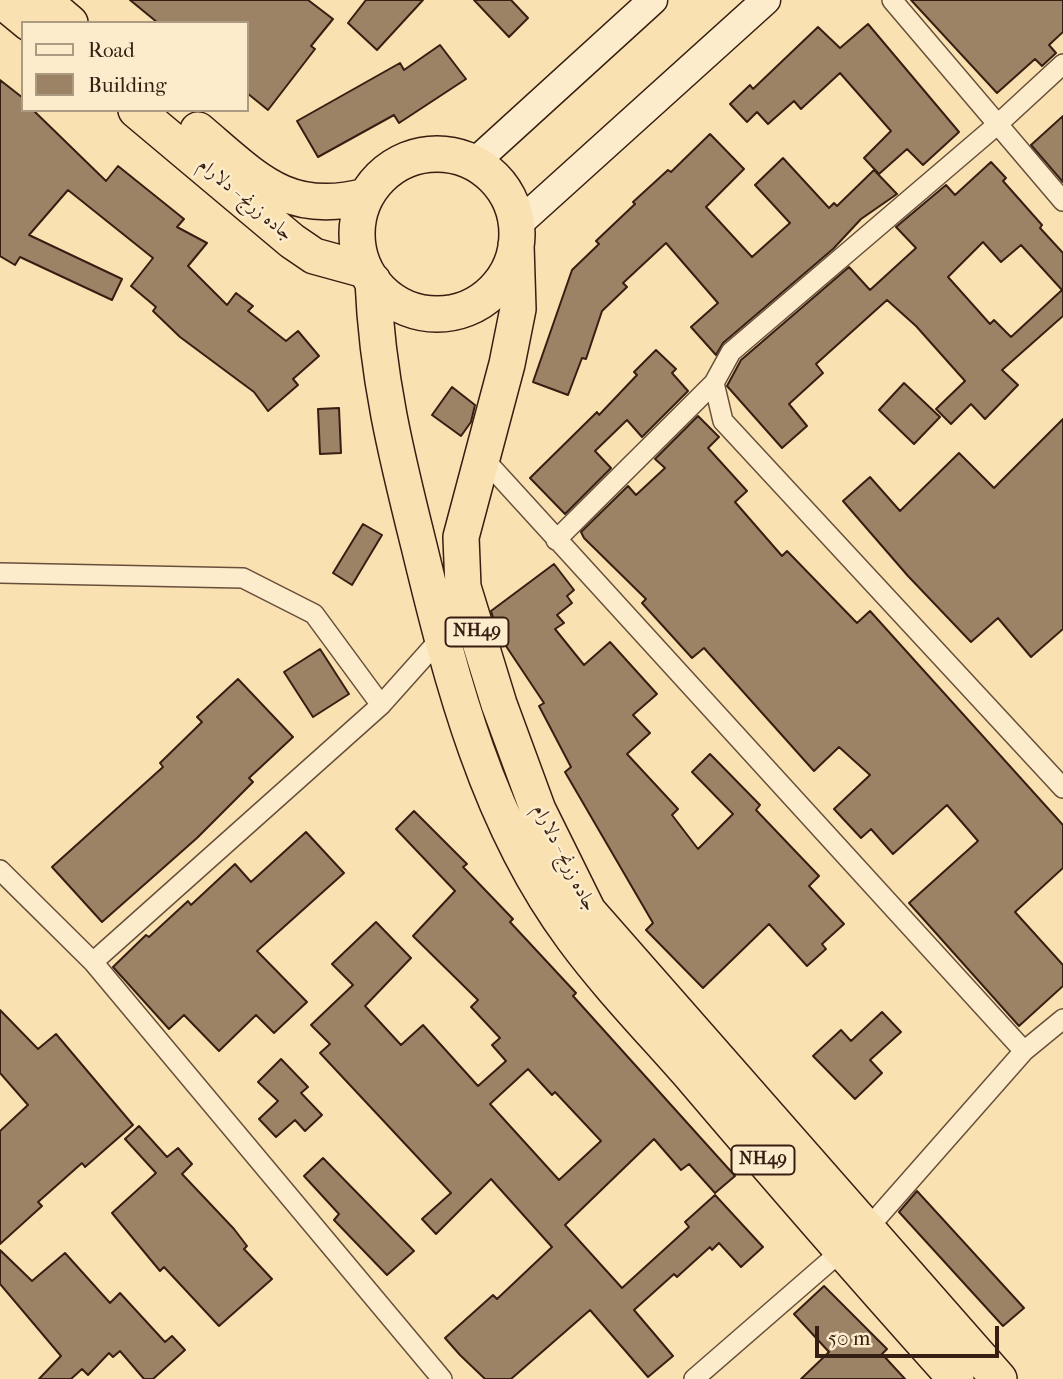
<!DOCTYPE html>
<meta charset="utf-8">
<style>
body{margin:0}
#map{position:relative;width:1063px;height:1379px;overflow:hidden;background:#fae1b1;font-family:"IM FELL French Canon",serif}
canvas{display:block}
.legend{position:absolute;left:21px;top:21px;width:228px;height:91px;box-sizing:border-box;background:#fceccc;border:2px solid #ad9a82;margin:0;padding:9px 12px;list-style:none;font-size:21px;color:#371e12}
.legend li{display:flex;align-items:center;gap:14px;height:35px}
.legend b{width:35px;border:2px solid #ad9a82}
.scale{position:absolute;left:815px;top:1326px;width:184px;height:32px;box-sizing:border-box;border:4px solid #371e12;border-top:0;padding-left:9px;font-size:21px;line-height:24px;white-space:nowrap;color:#371e12;-webkit-text-stroke:5px #fceccc;paint-order:stroke}
</style>
<div id="map">
<canvas width="1063" height="1379"></canvas>
<ul class="legend">
<li><b style="height:9px;background:#fceccc"></b>Road</li>
<li><b style="height:19px;background:#9c8365"></b>Building</li>
</ul>
<div class="scale">50 m</div>
</div>
<script>
const g = document.querySelector('canvas').getContext('2d');
g.lineJoin = 'round';
function fill(path, color) {
  g.fillStyle = color;
  g.fill(path, 'evenodd');
}
function strokePath(path, color, width, dash) {
  g.strokeStyle = color;
  g.lineWidth = width;
  g.lineCap = dash ? 'butt' : 'round';
  g.setLineDash(dash || []);
  g.stroke(path);
}
function write(font, color, halo, rows, align = 'center') {
  g.font = font + ' "IM FELL French Canon",Amiri,serif';
  g.lineWidth = 5;
  g.setLineDash([]);
  g.textBaseline = 'middle';
  g.strokeStyle = halo;
  g.fillStyle = color;
  for (const [text, x, y, turn = 0] of rows) {
    g.save();
    g.translate(x, y);
    g.rotate((+turn || 0) * Math.PI / 180);
    g.textAlign = isNaN(turn) ? turn : align;
    if (halo) g.strokeText(text, 0, 0);
    g.fillText(text, 0, 0);
    g.restore();
  }
}
const building = new Path2D(`
 M130,0H308L333,19L311,46L315,49L268,110L247,93V23H158Z
 M366,0H423L377,50L348,23Z
 M474,0H511L528,18L509,37Z
 M911,0H1063V32L1049,45L1056,53L1042,66L1035,59L997,93Z
 M868,24L959,132L923,165L907,149L879,174L864,158L891,131L840,73L801,109L794,101L768,124L757,112L747,122L730,104L750,85L753,89L818,27L840,48Z
 M440,45L466,79L399,123L394,115L318,157L297,121L400,63L404,70Z
 M0,80L23,98V110H33L106,181L118,166L184,219L177,227L207,243L188,266L227,305L236,293L253,306L248,311L286,341L298,331L319,356L293,379L298,385L268,411L254,392L180,337L153,311L156,307L131,286L153,258L68,190L29,235L122,279L112,300L20,257L15,265L0,256Z
 M1063,116V182L1031,145Z
 M710,134L744,169L706,207L752,257L790,223L755,185L783,158L829,208L834,203L837,206L874,170L897,194L861,219L833,249L723,343L716,355L691,327L718,303L666,243L623,283L627,287L602,311L586,359L582,358L568,395L533,382L572,270L599,244L596,241L635,204L633,202L668,170L671,172Z
 M991,162L1006,178L1003,181L1042,225L1040,228L1063,253V316L1002,370L1018,385L985,419L971,404L951,424L936,409L965,381L916,326L887,300L816,364L823,373L789,404L807,426L782,448L727,386L741,360L849,267L870,290L916,248L896,227L946,185L955,195ZM983,242L1001,262L1021,245L1062,290L1011,337L994,320L990,324L948,277Z
 M656,350L676,369L672,373L688,391L642,437L627,420L595,451L611,468L565,514L530,478L597,412L599,415L637,375L634,372Z
 M904,383L940,417L914,444L879,410Z
 M452,387L475,405L471,422L461,436L432,415Z
 M339,408L341,453L320,454L318,409Z
 M698,416L719,437L708,448L747,491L735,502L782,556L787,551L857,623L870,611L1063,825V868L1015,912L1063,965V986L1019,1026L909,903L978,841L947,805L893,854L871,829L861,838L834,809L870,775L839,747L814,771L704,648L692,658L642,603L646,599L584,538L581,532L628,486L636,495L665,468L655,459Z
 M1063,419V629L1031,657L998,618L971,642L908,576L843,501L870,477L900,511L959,453L994,488Z
 M363,524L382,535L352,585L333,573Z
 M554,564L574,590L567,596L572,603L557,615L564,623L555,629L584,665L610,642L657,694L633,715L650,733L627,754L678,809L672,815L698,849L733,814L692,772L710,754L760,805L756,810L819,876L809,886L844,924L822,944L826,949L807,966L769,924L703,988L646,930L653,923L565,772L571,767L539,706L544,703L498,634L491,611Z
 M320,649L349,694L313,717L284,672Z
 M238,679L293,737L249,778L253,782L197,838L102,922L52,867L163,767L160,763L202,722L197,717Z
 M414,811L467,864L463,867L513,919L510,922L576,993L573,996L735,1176L715,1193L689,1164L681,1170L654,1139L565,1225L622,1288L689,1227L685,1222L715,1195L763,1247L741,1267L719,1243L712,1250L710,1247L677,1277L674,1274L634,1310L673,1356L648,1377L590,1310L511,1379H485L460,1355L445,1338L493,1295L497,1299L552,1247L491,1179L436,1234L422,1219L451,1193L320,1053L330,1044L311,1025L353,985L332,964L376,922L411,958L365,1006L401,1045L423,1025L478,1086L506,1061L492,1045L500,1038L471,1007L478,1000L413,936L455,891L396,829ZM528,1069L552,1095L555,1092L601,1141L559,1180L490,1104Z
 M306,832L344,873L257,951L307,1002L274,1033L256,1015L219,1051L184,1015L169,1029L113,967L146,935L149,937L188,901L191,905L235,864L251,882Z
 M0,1010L38,1049L56,1034L133,1125L85,1167L82,1163L38,1202L42,1206L0,1244V1131L28,1105L0,1073Z
 M882,1012L901,1032L870,1060L882,1073L855,1099L813,1056L841,1030L851,1041Z
 M281,1059L308,1087L301,1093L322,1115L305,1131L295,1120L276,1137L259,1119L278,1101L258,1082Z
 M139,1126L167,1157L178,1148L192,1164L182,1174L234,1229L247,1246L244,1249L272,1279L219,1326L164,1267L160,1271L112,1213L156,1173L125,1139Z
 M323,1158L414,1251L387,1275L334,1220L339,1214L304,1176Z
 M917,1191L1024,1308L1003,1326L899,1212Z
 M0,1250L32,1281L65,1253L110,1303L120,1293L165,1342L172,1336L185,1350L153,1379H144L120,1351L113,1357L109,1353L88,1375L82,1369L71,1379H39L61,1356L0,1284Z
 M824,1286L887,1349L882,1354L905,1379H801L829,1352L794,1314Z`);
fill(building, '#9c8365');
strokePath(building, '#371e12', 2);
const street = new Path2D(`
 M892,0L1063,201
 M1063,64L998,124L731,352L714,383L723,421L1063,788
 M483,458L1024,1051
 M556,540L714,383
 M0,573L243,578L314,614L381,705
 M0,870L93,962L442,1379
 M93,962L381,705L440,639
 M694,1379L869,1227L1024,1051L1063,1019`);
const secondary = new Path2D(`
 M474,163L653,0
 M518,224L766,0`);
const highway = new Path2D(`
 M1,0L29,23
 M43,0L70,23
 M136,110L292,241L314,256L365,270
 M198,130C255,178 287,217 366,196
 M357 234a80 80 0 1 1 160 0a80 80 0 1 1-160 0Z
 M516,245L518,309L507,364L461,537L463,587L499,704L538,810L588,911L999,1379
 M373,281C377,377 396,454 419,546C452,682 488,824 573,938C609,987 654,1033 694,1079C780,1180 867,1280 956,1379`);
strokePath(street, '#684f3a', 22);
strokePath(secondary, '#371e12', 31);
strokePath(highway, '#371e12', 38);
strokePath(street, '#fceccc', 19);
strokePath(secondary, '#fceccc', 28);
strokePath(highway, '#fae1b1', 35);
for (const [x, y, w] of [
 [477,632,63],
 [763,1160,63]
]) {
  const box = new Path2D();
  box.roundRect(x - w / 2, y - 14.5, w, 29, 5);
  g.fillStyle = '#fceccc';
  g.fill(box);
  strokePath(box, '#371e12', 2);
}
write('bold 18px', '#371e12', null, [
 ["NH49",477,632],
 ["NH49",763,1160]
]);
write('19px', '#371e12', '#fceccc', [
 ["جاده زرنج - دلارام",245,200,40],
 ["جاده زرنج - دلارام",564,858,63]
]);
</script>
